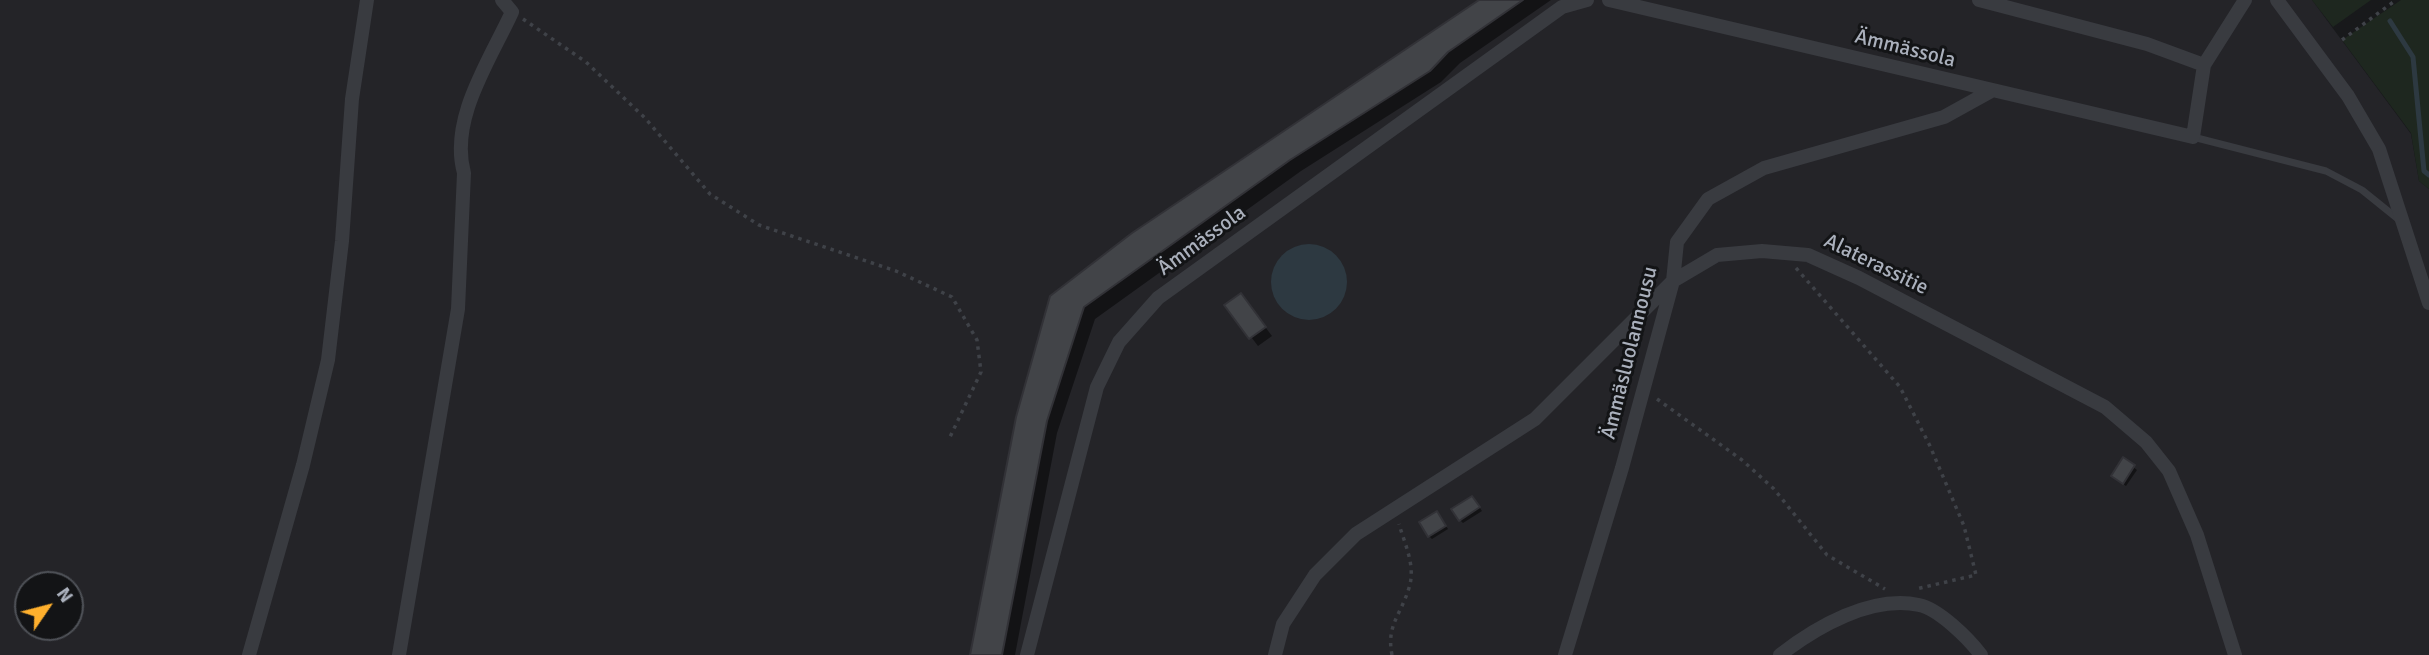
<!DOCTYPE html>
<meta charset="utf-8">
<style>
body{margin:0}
#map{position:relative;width:2429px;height:655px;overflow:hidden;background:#18191b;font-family:Signika,sans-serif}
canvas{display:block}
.north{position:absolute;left:14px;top:571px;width:70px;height:70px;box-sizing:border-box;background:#131416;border:2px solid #4f5258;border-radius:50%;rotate:55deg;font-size:19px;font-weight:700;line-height:28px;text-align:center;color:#aab0bc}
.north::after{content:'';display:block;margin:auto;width:24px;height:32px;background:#ffb02d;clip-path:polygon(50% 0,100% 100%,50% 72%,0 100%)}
</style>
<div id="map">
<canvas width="2429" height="655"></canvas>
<div class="north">N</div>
</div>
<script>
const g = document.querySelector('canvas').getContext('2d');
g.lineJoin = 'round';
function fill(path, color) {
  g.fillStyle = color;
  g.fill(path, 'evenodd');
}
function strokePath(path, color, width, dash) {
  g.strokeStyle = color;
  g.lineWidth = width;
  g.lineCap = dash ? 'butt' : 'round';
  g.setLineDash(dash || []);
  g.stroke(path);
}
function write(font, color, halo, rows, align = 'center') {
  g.font = font + ' Signika,sans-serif';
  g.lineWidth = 6;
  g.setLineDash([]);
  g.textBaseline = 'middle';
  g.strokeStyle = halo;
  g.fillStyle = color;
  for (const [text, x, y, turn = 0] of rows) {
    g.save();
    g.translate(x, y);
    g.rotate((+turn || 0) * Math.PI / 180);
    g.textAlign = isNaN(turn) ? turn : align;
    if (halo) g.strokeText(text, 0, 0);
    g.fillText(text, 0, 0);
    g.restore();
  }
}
fill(new Path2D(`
 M0,0H2312L2411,134L2419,181L2429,189V655H0ZM28,585H70V627H28Z`), '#242428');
fill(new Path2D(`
 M2312,0H2371L2333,27Z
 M2401,0H2429V189L2419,181L2411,133L2342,40Z`), '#1e271f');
fill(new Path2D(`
 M1271 282a38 38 0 1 1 76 0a38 38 0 1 1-76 0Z`), '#2d3941');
fill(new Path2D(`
 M1482,0H1551L1460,63L1441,82L1301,171L1095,319L1057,433L1015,655H970L1018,417L1051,297Z
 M1241,295L1272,336L1258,346L1227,305Z
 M2124,460L2137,470L2126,486L2116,479Z
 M1475,501L1482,511L1463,523L1460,520Z
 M1440,517L1448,529L1432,539L1429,536Z`), '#0007');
strokePath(new Path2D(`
 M2390,21L2413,57L2424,171L2429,175`), '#2d3941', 5);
const building = new Path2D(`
 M1479,0H1523L1448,52L1430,71L1290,160L1084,307L1047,421L1002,655H970L1016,417L1050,296L1132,233Z
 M1241,293L1266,327L1249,339L1224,305Z
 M2123,457L2135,465L2123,484L2111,476Z
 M1472,496L1480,507L1459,521L1451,509Z
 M1437,511L1446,526L1428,537L1419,522Z`);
fill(building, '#424448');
strokePath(building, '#323237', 2);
strokePath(new Path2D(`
 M523,19L586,62L645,118L710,194L759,225L896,271L952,297L977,340L981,372L950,437
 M2342,40L2396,0
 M1796,268L1900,387L1930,446L1964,526L1976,575L1916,589
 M1657,399L1742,460L1774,489L1827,555L1885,589
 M1392,655C1386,625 1401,615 1409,588C1416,566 1405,545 1399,524`), '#3f4248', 3.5, [3.5, 5]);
strokePath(new Path2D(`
 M2193,137L2326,171L2362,190L2398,219`), '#393b40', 7);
strokePath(new Path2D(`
 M1609,0L2193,137L2204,65L2245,0
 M1979,0L2147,44L2204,65
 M2277,0L2348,96L2379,149L2429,303
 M249,655L303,465L328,360L342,241L352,99L367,0
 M399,655L458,309L464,173C449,119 490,60 512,12L502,0
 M1027,655L1097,387L1119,342L1158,298L1562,7L1587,0
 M1275,655L1283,624L1315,575L1356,534L1535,419L1673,281L1717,255L1762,251L1808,255L1859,278L2105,407L2146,442L2169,471L2197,535L2235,655
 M1565,655L1622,468L1673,281L1677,242L1708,199L1764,168L1944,117L1991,91
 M1780,655C1816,627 1871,595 1919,605C1939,609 1969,639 1981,655`), '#393b40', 14);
write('21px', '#aab0bc', '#131416', [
 ["Ämmässola",1905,49,14],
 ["Ämmässola",1202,241,-36],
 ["Alaterassitie",1876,265,26],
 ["Ämmäsluolannousu",1630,353,-76]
]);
</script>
